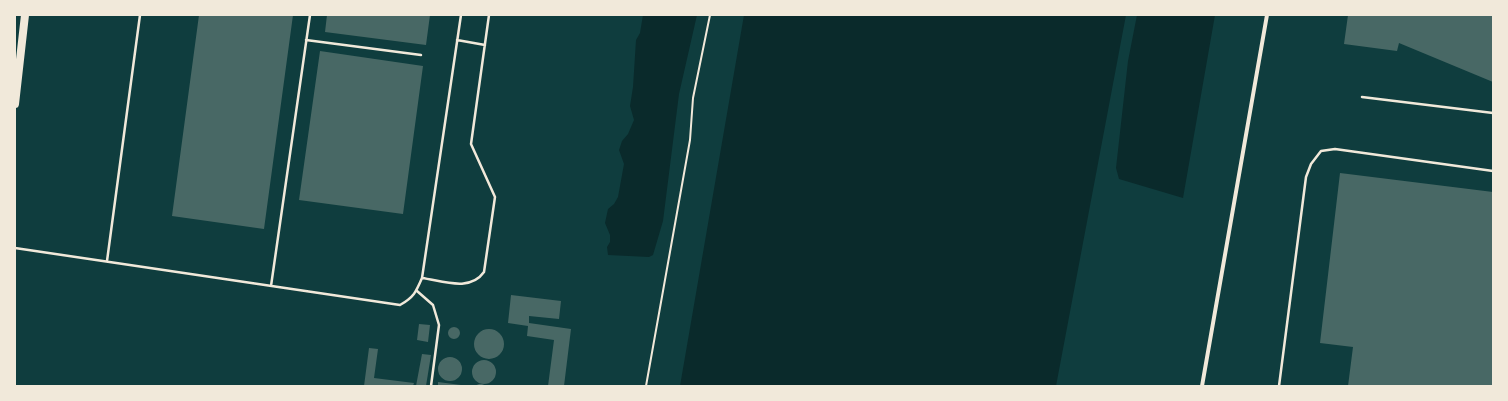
<!DOCTYPE html>
<style>
body{margin:0}
#map{position:relative;width:1508px;height:401px;overflow:hidden;background:#0f3d3e;font-family:Lora,serif}
canvas{display:block}
.frame{position:absolute;inset:0;border:16px solid #f1e9da;pointer-events:none}
</style>
<div id="map">
<canvas width="1508" height="401"></canvas>
<div class="frame"></div>
</div>
<script>
const g = document.querySelector('canvas').getContext('2d');
g.lineJoin = 'round';
function fill(path, color) {
  g.fillStyle = color;
  g.fill(path, 'evenodd');
}
function strokePath(path, color, width, dash) {
  g.strokeStyle = color;
  g.lineWidth = width;
  g.lineCap = dash ? 'butt' : 'round';
  g.setLineDash(dash || []);
  g.stroke(path);
}
fill(new Path2D(`
 M643,15H697L679,94L663,221L653,255L649,257L608,255L607,247L610,242V235L605,223L608,209L614,204L618,197L624,164L619,150L622,141L628,134L634,120L630,106L633,87L636,40L640,33Z
 M744,15H1126L1056,386H680Z
 M1137,15H1215L1183,198L1119,179L1116,168L1128,61Z`), '#0a2a2b');
fill(new Path2D(`
 M199,15H293L264,229L172,216Z
 M327,15H430L426,45L325,32Z
 M1348,15H1493V82L1399,43L1397,51L1344,44Z
 M320,51L423,66L403,214L299,200Z
 M1340,173L1493,192V386H1348L1353,347L1320,343Z
 M511,295L561,301L559,319L529,316V323L571,329L564,386H548L554,340L527,336L528,326L508,323Z
 M419,324L430,325L428,342L417,340Z
 M448 333a6 6 0 1 1 12 0a6 6 0 1 1-12 0Z
 M474 344a15 15 0 1 1 30 0a15 15 0 1 1-30 0Z
 M369,348L378,349L374,378L414,383L413,386H364Z
 M422,354L431,355L426,386H416Z
 M438 369a12 12 0 1 1 24 0a12 12 0 1 1-24 0Z
 M472 372a12 12 0 1 1 24 0a12 12 0 1 1-24 0Z
 M438,382L461,385V386H438Z
 M479,384H482L487,386H474Z`), '#486865');
strokePath(new Path2D(`
 M646,386L690,140L693,98L710,15`), '#f1e9da', 2);
strokePath(new Path2D(`
 M306,40L421,55
 M457,40L485,45
 M1362,97L1493,113
 M15,248L400,305C414,297 416,292 422,278L461,15
 M107,261L140,15
 M422,278C443,281 470,292 484,272L495,197L471,144L489,15
 M271,286L310,15
 M417,291L433,305L439,325L431,386
 M1279,386L1306,177L1311,164L1321,151L1335,149L1493,171`), '#f1e9da', 2.5);
strokePath(new Path2D(`
 M1202,386L1267,15`), '#f1e9da', 4);
strokePath(new Path2D(`
 M15,104L25,15`), '#f1e9da', 8);
</script>
